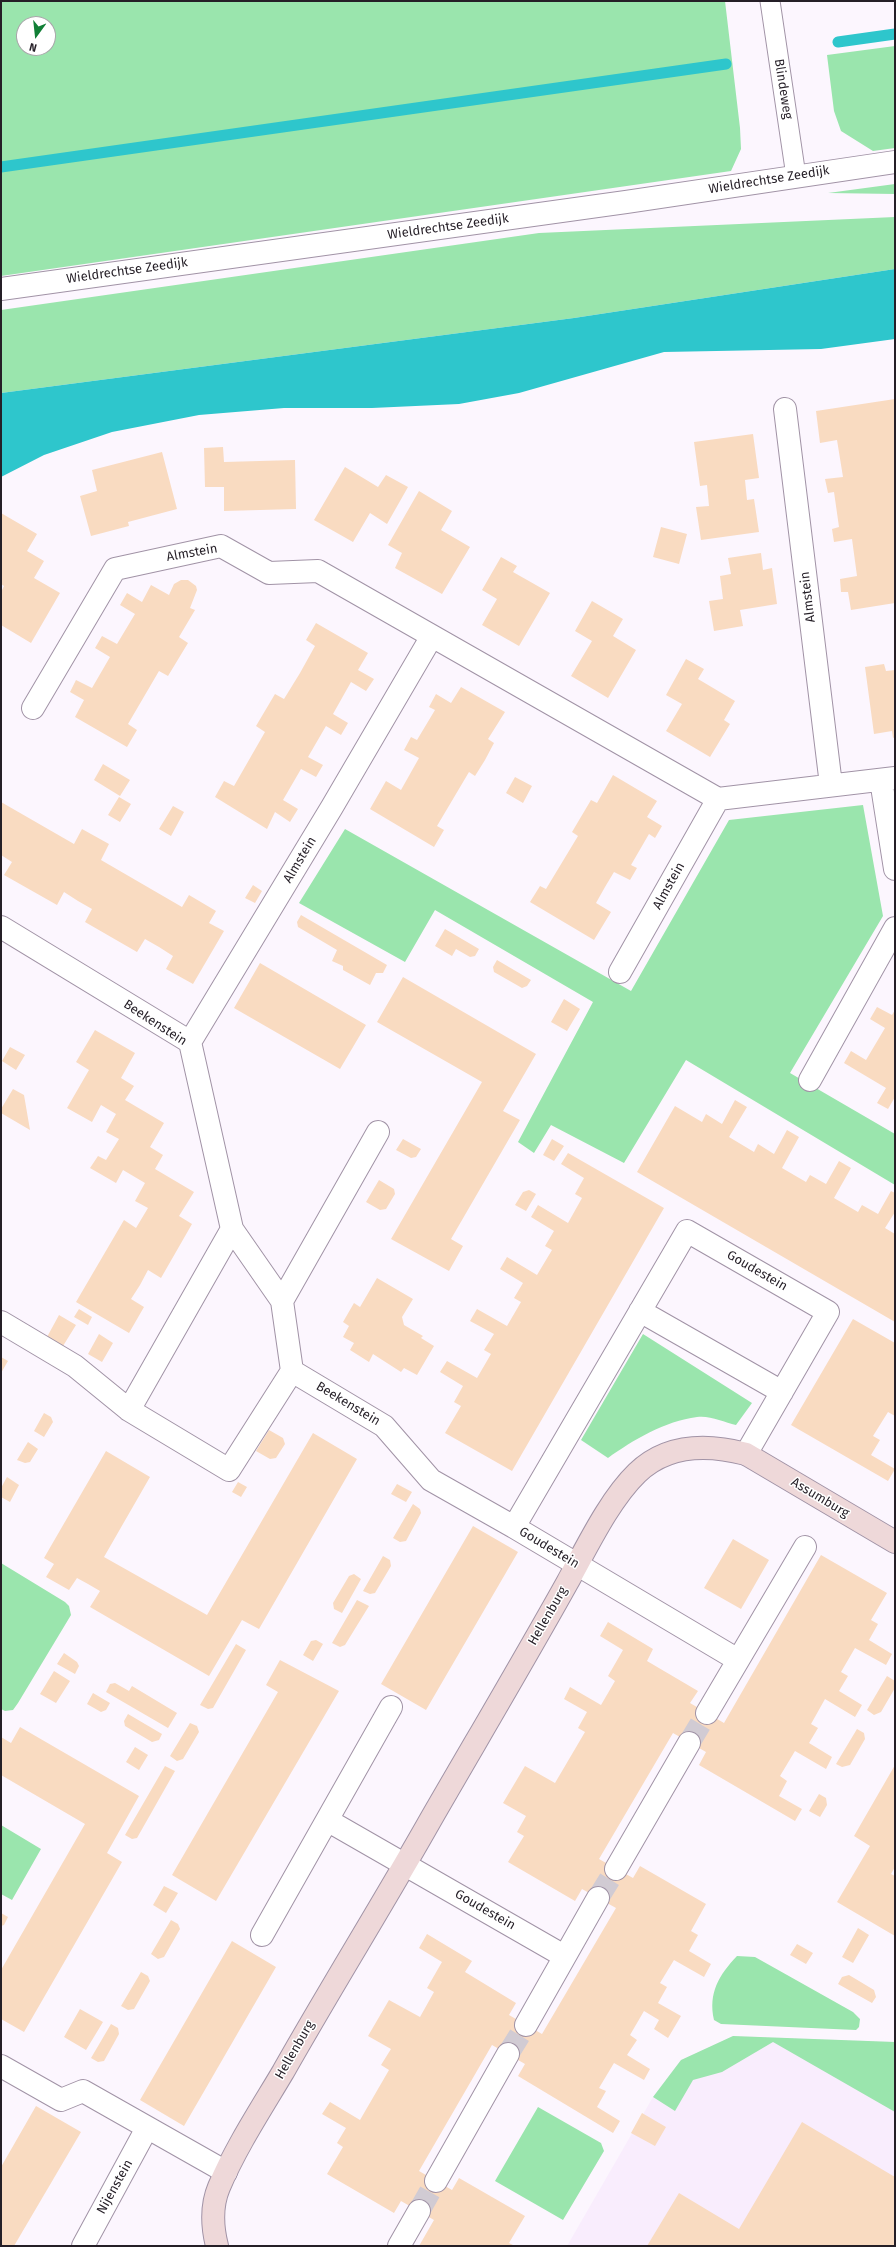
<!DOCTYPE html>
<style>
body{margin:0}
#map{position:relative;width:896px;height:2247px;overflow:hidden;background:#fcf6fe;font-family:"Fira Sans",sans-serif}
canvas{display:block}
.frame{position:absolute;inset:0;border:2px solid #251f27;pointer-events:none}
.north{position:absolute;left:16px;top:16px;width:40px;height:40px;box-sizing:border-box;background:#fff;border:1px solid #a8a5a9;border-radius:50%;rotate:195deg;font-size:11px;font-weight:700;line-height:16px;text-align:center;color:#251f27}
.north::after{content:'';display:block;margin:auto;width:14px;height:18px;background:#117f36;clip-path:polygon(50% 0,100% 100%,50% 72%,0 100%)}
</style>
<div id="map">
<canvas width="896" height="2247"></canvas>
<div class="frame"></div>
<div class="north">N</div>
</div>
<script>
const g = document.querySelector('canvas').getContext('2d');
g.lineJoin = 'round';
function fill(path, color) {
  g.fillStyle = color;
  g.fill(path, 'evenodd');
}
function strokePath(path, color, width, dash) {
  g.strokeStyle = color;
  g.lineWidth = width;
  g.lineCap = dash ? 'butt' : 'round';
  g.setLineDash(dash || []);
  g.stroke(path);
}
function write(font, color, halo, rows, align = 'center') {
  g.font = font + ' "Fira Sans",sans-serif';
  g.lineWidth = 3;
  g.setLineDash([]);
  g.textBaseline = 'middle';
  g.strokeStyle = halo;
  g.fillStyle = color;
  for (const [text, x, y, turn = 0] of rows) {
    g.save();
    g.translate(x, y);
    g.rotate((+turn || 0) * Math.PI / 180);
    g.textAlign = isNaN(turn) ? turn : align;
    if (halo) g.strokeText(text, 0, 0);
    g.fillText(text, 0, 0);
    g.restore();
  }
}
fill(new Path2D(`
 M733,2036L895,2042V2246H567L653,2097L681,2060Z`), '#f9edfd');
fill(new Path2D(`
 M1,1H725L740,128L741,149L731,171L1,276ZM24,24H48V48H24Z
 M895,46V148L873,151L841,131L834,111L827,55Z
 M895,184V194L828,193Z
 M895,217V269L574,318L1,393V310L539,233Z
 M863,805L883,916L790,1073L895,1134V1185L686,1060L624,1163L551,1125L534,1153L518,1142L593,1002L435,910L405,962L299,903L345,829L631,991L729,820Z
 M643,1334L752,1403L736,1425C724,1422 709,1415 697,1417C665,1421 633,1440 608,1458L581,1440Z
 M1,1563L65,1602L69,1606L71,1615L18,1703L13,1710L5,1711L1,1709Z
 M1,1825L41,1849L12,1900L1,1894Z
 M737,1956L755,1957L853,2012L860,2019L859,2027L856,2030L721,2024L714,2020C708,1993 719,1975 737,1956Z
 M733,2036L895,2042V2112L773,2042L722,2072L693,2080L675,2111L653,2097L681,2060Z
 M538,2107L601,2143L604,2151L563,2220L495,2181Z`), '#9ae5ad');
fill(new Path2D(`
 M895,269V339L821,349L664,352L519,393L459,404L372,408H284L199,415L112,432L44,455L1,477V393L574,318Z`), '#2ec6cc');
strokePath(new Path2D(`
 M838,42L895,34
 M1,167L726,64`), '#2ec6cc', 11);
fill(new Path2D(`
 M895,399V603L851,610L848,592H841L840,579L857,576L852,539L834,542L832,529L839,527L834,492L828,493L825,479L843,477L837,440L820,443L816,411Z
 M753,434L759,478L745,480L747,500L754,499L759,532L701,540L696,507L709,506L707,485L700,486L694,442Z
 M223,447L224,462L295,460L296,509L224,511V487H205L204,448Z
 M162,452L177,509L128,522L129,526L91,536L80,496L97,491L92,470Z
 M345,467L378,487L386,475L408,487L387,524L370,513L353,542L314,520Z
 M419,491L452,511L441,530L470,547L442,594L395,568L402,553L388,545Z
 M1,513L37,534L27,551L44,561L34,578L60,593L31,643L1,625V592L4,586L1,584Z
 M661,527L687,534L679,564L653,557Z
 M761,553L763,570L772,568L777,604L740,610L743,626L714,631L709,601L723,599L720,576L731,574L728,558Z
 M501,557L517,566L513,572L550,593L519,646L482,625L497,599L482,590Z
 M181,580H188L196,586L197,590L190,608L195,610L179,637L188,643L168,676L159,671L128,724L137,730L127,747L75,717L84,700L70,692L76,680L92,688L110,657L95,648L102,636L117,644L135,614L120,605L127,593L142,602L151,585L169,595L174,584Z
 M592,601L623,619L613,636L636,650L608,698L571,676L592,641L575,631Z
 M316,623L368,653L358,670L374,679L366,691L351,682L333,714L348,723L341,735L326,726L308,757L323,765L316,777L301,769L283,800L298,809L290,822L275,812L267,829L215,797L224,781L234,786L265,732L256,726L275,694L284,699L300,673L315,646L306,640Z
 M686,659L704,669L698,679L735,701L724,720L730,724L710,757L666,731L682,704L666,695Z
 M884,664L886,671L895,670V737L893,738L892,731L874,734L865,667Z
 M461,687L505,712L488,739L494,743L485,760L475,776L469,772L437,826L444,830L434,847L370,809L386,781L401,790L419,758L404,750L411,737L417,740L435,710L429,707L436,694L451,703Z
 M103,764L130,780L120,796L94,780Z
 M613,775L657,801L647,817L662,826L655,838L649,834L631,865L637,868L630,880L614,872L605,887L596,903L611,912L594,940L530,902L540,886L546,889L578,836L572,832L591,800L597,803Z
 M515,777L532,786L523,803L506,793Z
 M119,797L131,804L120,822L108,815Z
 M1,802L74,844L82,829L109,844L101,860L182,907L189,895L216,911L209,923L224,931L193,984L166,969L173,956L159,947L145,939L137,952L85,922L92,909L78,901L64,892L57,905L4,875L12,862L1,855Z
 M173,806L184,812L171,836L159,829Z
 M253,885L262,891L255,903L245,898Z
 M301,915L387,965L383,973H376L370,985L343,970V966L332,961L337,950L298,927L297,922Z
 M445,929L479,949L475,956L470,957L456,949L452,956L435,946Z
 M497,960L531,980L527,986L522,988L494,972L493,967Z
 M260,963L366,1025L340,1069L234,1008Z
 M403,977L536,1054L503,1111L520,1120L451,1239L463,1246L449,1271L391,1239L482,1082L377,1022Z
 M564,999L580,1009L567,1031L551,1022Z
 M877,1007L892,1015L895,1010V1097L888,1109L877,1103L886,1088L844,1063L851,1051L866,1060L885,1028L870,1019Z
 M95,1030L135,1053L121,1078L134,1086L125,1100L164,1123L150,1147L163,1155L155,1169L194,1192L179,1216L192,1224L161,1278L148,1270L140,1285L131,1299L144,1307L129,1333L76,1302L124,1220L136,1228L148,1208L135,1201L145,1183L123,1170L116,1183L90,1168L98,1156L106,1160L119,1139L106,1132L116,1114L101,1105L92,1122L67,1108L89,1070L76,1062Z
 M10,1047L25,1055L16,1070L2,1061Z
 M13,1089L24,1095L30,1130L1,1113V1109Z
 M735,1100L747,1107L729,1137L754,1152L758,1144L774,1154L787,1130L799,1137L782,1168L806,1182L810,1175L826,1184L839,1161L851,1168L834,1198L858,1212L862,1205L878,1214L891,1191L895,1193V1212L885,1228L895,1234V1322L637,1172L675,1106L702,1122L706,1114L722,1124Z
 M403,1139L421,1149L416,1157L411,1158L396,1150Z
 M552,1139L564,1146L554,1161L543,1155Z
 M568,1153L664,1208L512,1471L445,1433L461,1406L454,1402L463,1386L440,1372L447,1361L477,1378L491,1354L484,1350L494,1334L470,1321L477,1309L507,1326L521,1302L514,1298L523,1283L500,1269L507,1257L537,1275L552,1250L545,1246L554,1231L531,1217L538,1205L568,1223L582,1198L575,1194L584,1178L561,1164Z
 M379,1180L394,1189L395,1194L386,1209L380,1210L366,1202Z
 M529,1190L536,1194L526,1211L515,1205L523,1192Z
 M377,1278L413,1299L402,1317L404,1325L423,1336L421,1338L434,1346L417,1375L404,1368L401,1372L373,1354L369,1362L350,1350L354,1343L343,1337L349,1326L343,1322L354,1303L360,1307Z
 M79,1309L92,1317L88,1325L74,1317Z
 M59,1315L76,1325L63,1346L47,1337Z
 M853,1319L895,1343V1416L888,1412L873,1436L880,1440L871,1455L895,1469L888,1481L791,1425Z
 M99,1334L113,1343L102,1362L88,1354Z
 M1,1357L8,1361L1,1373Z
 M44,1413L51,1417L53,1422L44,1437L34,1431Z
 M269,1430L283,1438L285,1444L276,1458L270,1459L256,1451Z
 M313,1433L357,1459L259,1629L242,1620L209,1676L90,1607L100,1591L88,1584L77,1578L69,1590L46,1577L54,1564L44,1558L106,1451L150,1477L104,1557L207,1615Z
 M28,1442L38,1449L30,1462L25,1463L17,1460Z
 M7,1477L19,1485L10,1502L1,1497V1488Z
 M238,1482L247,1487L241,1497L232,1492Z
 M397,1484L412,1492L406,1502L391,1494Z
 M413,1504L420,1509L421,1513L406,1541L400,1542L393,1538Z
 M473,1526L518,1552L426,1710L381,1684Z
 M733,1539L769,1560L741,1609L704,1588Z
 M821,1555L887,1593L871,1620L878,1624L869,1640L892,1654L886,1665L855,1648L841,1672L848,1676L839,1691L862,1705L855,1717L825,1699L811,1724L818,1728L809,1743L832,1757L826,1769L795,1751L780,1776L787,1781L779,1796L802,1809L795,1821L699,1765L706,1752L673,1733L599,1859L633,1878L640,1866L706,1904L691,1931L698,1935L689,1951L711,1964L704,1977L674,1960L660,1983L667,1987L658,2003L681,2016L668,2038L654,2029L659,2020L644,2011L630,2035L637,2040L627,2055L650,2069L644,2080L614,2063L599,2088L606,2091L597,2107L620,2121L613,2133L518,2076L525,2064L492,2045L419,2171L452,2190L459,2178L525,2216L509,2243L515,2246H419L434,2220L401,2201L394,2213L327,2174L343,2147L337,2143L346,2128L322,2114L330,2102L360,2120L389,2070L381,2065L391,2049L368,2036L389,2000L420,2017L434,1992L427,1988L442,1962L419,1948L427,1934L472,1961L465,1972L516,2003L509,2015L542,2034L616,1908L582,1889L575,1901L508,1862L524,1836L517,1832L526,1816L503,1803L525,1766L555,1783L585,1732L578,1728L587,1712L564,1699L570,1687L601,1705L615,1681L608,1676L623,1650L600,1636L608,1622L653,1649L647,1661L698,1691L690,1703L724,1723Z
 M383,1556L390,1560L391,1566L375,1593L370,1594L363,1591Z
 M354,1574L361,1579L342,1613L334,1609L333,1603L349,1576Z
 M357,1600L369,1606L345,1645L340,1647L332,1643Z
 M316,1640L323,1644L313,1661L303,1655L311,1641Z
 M236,1644L246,1650L213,1708L208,1709L200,1705Z
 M64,1653L77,1662L79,1666L75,1674L57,1664Z
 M280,1660L339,1691L216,1901L172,1875L278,1692L266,1685Z
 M54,1671L70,1681L56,1703L40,1694Z
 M887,1676L895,1681V1688L881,1712L874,1715L867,1710Z
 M115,1683L129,1691L132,1686L177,1713L168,1728L106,1692L110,1684Z
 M93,1693L110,1703L106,1710L101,1712L87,1704Z
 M128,1714L162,1734L159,1740L152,1742L125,1726L124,1721Z
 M190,1723L197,1726L199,1732L183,1759L177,1761L170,1756Z
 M20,1727L139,1796L107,1853L122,1862L24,2032L1,2019V1970L85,1824L1,1775V1737L11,1743Z
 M857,1729L864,1733L865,1739L850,1765L842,1767L836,1764Z
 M135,1747L148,1755L139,1770L126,1762Z
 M895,1765V1867L891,1874L895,1876V1936L837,1902L870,1846L854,1836Z
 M165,1766L175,1771L137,1838L132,1839L125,1835Z
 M819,1794L826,1798L827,1805L820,1817L809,1811Z
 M164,1886L178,1893L166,1913L153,1905Z
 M1,1913L8,1917L4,1925L1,1926Z
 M171,1920L178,1924L180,1929L164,1957L158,1959L151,1954Z
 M858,1928L869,1935L853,1963L842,1957Z
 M232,1941L276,1967L184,2126L140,2100Z
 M797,1944L813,1953L806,1964L790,1955Z
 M141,1972L148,1976L150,1981L134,2009L128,2010L121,2006Z
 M849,1975L874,1990L876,1997L872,2003L838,1984L842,1977Z
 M80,2009L103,2022L86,2050L64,2037Z
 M111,2024L118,2028L119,2034L104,2061L98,2062L91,2058Z
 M36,2106L81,2132L14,2246H1V2167Z
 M642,2113L666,2127L655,2146L631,2133Z
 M802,2122L895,2177V2246H647L679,2193L739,2229Z`), '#f9dbc1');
strokePath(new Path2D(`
 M689,1743L707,1713
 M598,1898L616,1869
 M508,2054L526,2025
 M419,2211L436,2181`), '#d1cbd3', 22, [22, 11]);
const lane = new Path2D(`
 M770,1L796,176`);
const street = new Path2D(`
 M1,289L626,202L895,162
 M785,409L831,785
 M33,708L115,569L221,546L269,573L318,571L718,799L895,778
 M881,780L895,869
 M1,927L190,1042L232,1229L282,1301L292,1371
 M620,972L718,799
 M190,1042L332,807L432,636
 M810,1080L895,928
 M282,1301L378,1132
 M640,1311L782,1392
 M1,1322L75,1366L129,1410L229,1470L292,1371L384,1426L431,1480L514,1527
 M129,1410L232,1229
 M738,1660L514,1527L687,1231L828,1312L746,1454
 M707,1713L805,1547
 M327,1820L564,1956
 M616,1869L689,1743
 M262,1935L391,1707
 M526,2025L598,1898
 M1,2066L61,2100L83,2091L226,2172
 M436,2181L508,2054
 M83,2246L147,2128
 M399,2246L419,2211`);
const secondary = new Path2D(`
 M217,2246C212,2226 211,2206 219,2187C236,2147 261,2109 283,2072C331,1987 383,1904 431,1819C476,1741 523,1662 567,1583C586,1549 609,1500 637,1473C667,1444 708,1444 746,1454L895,1542`);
strokePath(lane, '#a193a6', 21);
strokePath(street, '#a193a6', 24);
strokePath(secondary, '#a193a6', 24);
strokePath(lane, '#fff', 19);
strokePath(street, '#fff', 22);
strokePath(secondary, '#eed8d9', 22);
write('13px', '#251f27', '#fff', [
 ["Blindeweg",783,89,81],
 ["Wieldrechtse Zeedijk",769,180,-9],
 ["Wieldrechtse Zeedijk",448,227,-8],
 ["Wieldrechtse Zeedijk",127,271,-8],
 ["Almstein",192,553,-10],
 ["Almstein",808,597,-97],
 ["Almstein",300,860,-59],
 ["Almstein",669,886,-61],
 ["Beekenstein",155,1023,33],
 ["Goudestein",757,1271,30],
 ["Beekenstein",348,1404,31],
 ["Assumburg",820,1498,31],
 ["Goudestein",549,1548,31],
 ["Hellenburg",548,1616,-60],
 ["Goudestein",485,1910,30],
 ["Hellenburg",295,2050,-60],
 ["Nijenstein",115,2187,-61]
]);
</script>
